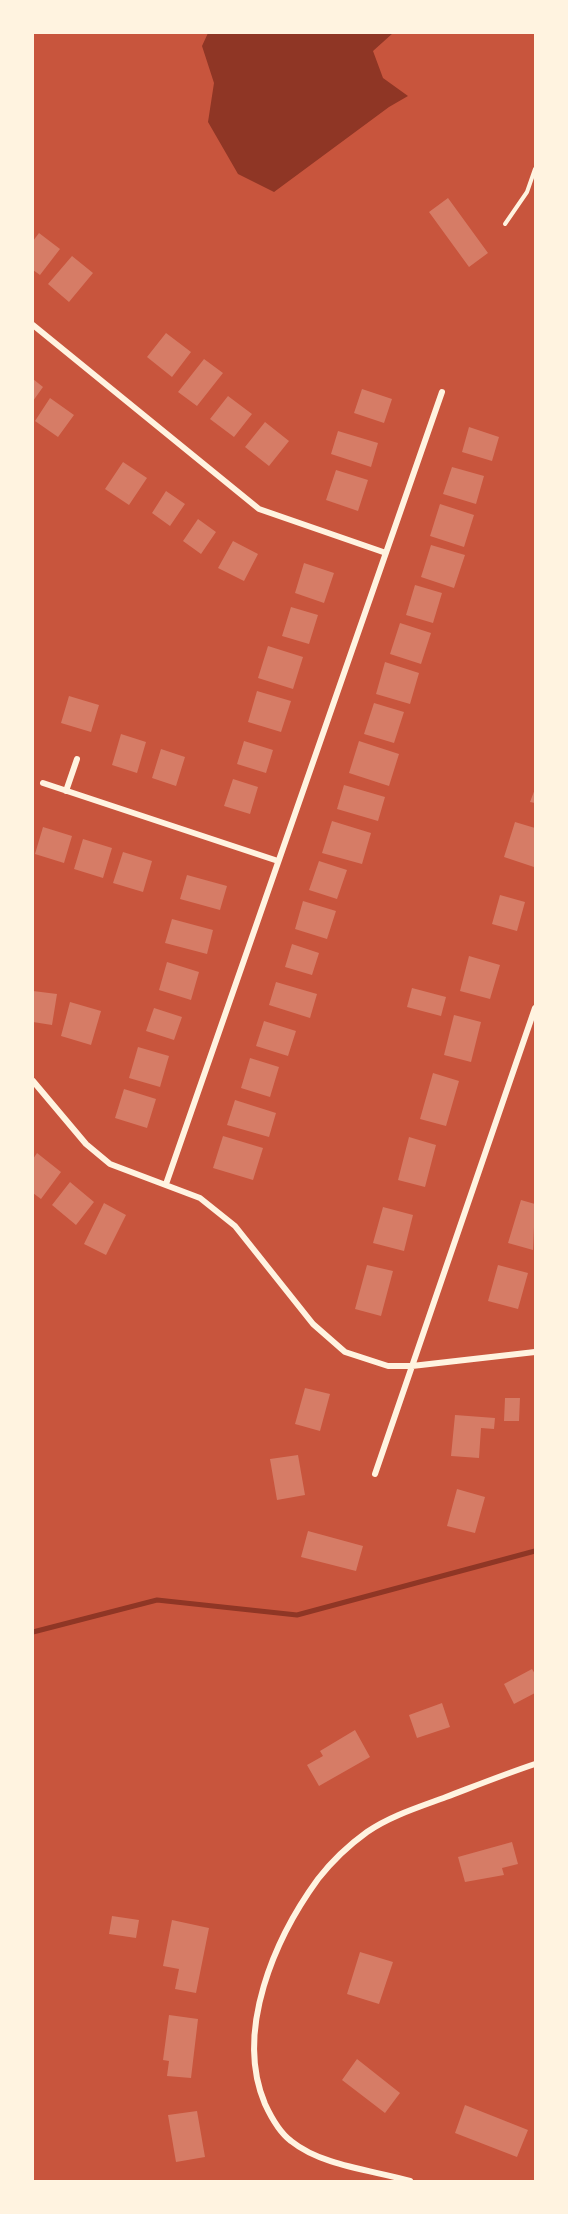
<!DOCTYPE html>
<style>
body{margin:0}
#map{position:relative;width:568px;height:2214px;overflow:hidden;background:#c8553d;font-family:"Golos Text",sans-serif}
canvas{display:block}
.frame{position:absolute;inset:0;border:34px solid #fff3e0;pointer-events:none}
</style>
<div id="map">
<canvas width="568" height="2214"></canvas>
<div class="frame"></div>
</div>
<script>
const g = document.querySelector('canvas').getContext('2d');
g.lineJoin = 'round';
function fill(path, color) {
  g.fillStyle = color;
  g.fill(path, 'evenodd');
}
function strokePath(path, color, width, dash) {
  g.strokeStyle = color;
  g.lineWidth = width;
  g.lineCap = dash ? 'butt' : 'round';
  g.setLineDash(dash || []);
  g.stroke(path);
}
fill(new Path2D(`
 M208,33H393L373,51L383,78L408,96L389,107L274,192L238,174L208,122L214,83L202,46Z`), '#8f3625');
strokePath(new Path2D(`
 M33,1632L157,1600L297,1615L535,1551`), '#8f3625', 5);
fill(new Path2D(`
 M448,198L488,253L469,267L429,212Z
 M39,233L60,249L40,275L33,270V241Z
 M72,256L93,273L69,302L48,284Z
 M166,333L191,352L172,377L147,357Z
 M204,359L223,373L197,406L178,392Z
 M33,379L43,387L33,401Z
 M362,389L392,399L384,423L354,413Z
 M228,396L252,414L234,437L210,419Z
 M50,398L74,415L58,437L35,421Z
 M265,422L289,441L269,466L245,447Z
 M469,427L499,437L492,461L462,452Z
 M338,431L378,443L371,467L331,454Z
 M123,462L147,478L129,505L105,489Z
 M452,467L484,476L476,504L443,494Z
 M336,470L368,480L358,511L326,500Z
 M166,491L185,504L170,526L152,513Z
 M440,504L474,515L464,547L430,536Z
 M198,519L216,532L201,554L183,541Z
 M233,541L258,554L244,581L218,568Z
 M431,545L465,555L454,588L421,577Z
 M304,563L334,573L324,603L295,593Z
 M415,585L442,593L433,623L406,615Z
 M291,607L318,615L309,644L282,636Z
 M400,623L431,633L421,664L390,654Z
 M268,646L303,657L293,689L258,678Z
 M385,662L419,673L410,704L376,694Z
 M257,691L291,701L281,732L248,722Z
 M69,696L99,705L91,732L61,723Z
 M374,703L404,712L394,743L364,734Z
 M121,734L146,742L137,773L112,765Z
 M244,741L273,750L266,773L237,764Z
 M359,741L399,754L389,786L349,773Z
 M161,749L185,757L176,786L152,778Z
 M233,779L258,787L250,814L224,806Z
 M344,785L385,797L378,821L337,809Z
 M535,789V803L530,802Z
 M332,821L371,833L362,864L322,853Z
 M515,822L535,828L534,867L504,857Z
 M43,827L72,836L64,863L35,854Z
 M83,839L112,848L103,878L74,869Z
 M123,852L152,861L143,892L113,883Z
 M319,861L347,870L337,899L309,890Z
 M187,875L227,886L220,910L180,899Z
 M500,895L525,902L517,931L492,924Z
 M303,901L336,911L327,939L295,929Z
 M172,919L213,930L207,954L165,943Z
 M292,944L319,953L312,975L285,967Z
 M469,956L500,965L490,999L460,991Z
 M167,962L199,972L191,1000L159,990Z
 M276,982L317,994L310,1018L269,1005Z
 M412,988L446,997L441,1016L407,1007Z
 M33,991L57,994L52,1025L33,1022Z
 M70,1002L101,1011L91,1045L61,1036Z
 M154,1008L182,1017L174,1040L146,1031Z
 M454,1015L481,1022L471,1062L444,1055Z
 M264,1021L296,1031L288,1056L256,1046Z
 M138,1047L169,1056L160,1087L129,1078Z
 M250,1058L279,1067L270,1097L241,1088Z
 M433,1073L459,1081L446,1126L420,1119Z
 M124,1089L156,1099L147,1128L115,1118Z
 M235,1100L276,1113L269,1137L227,1125Z
 M223,1136L263,1148L253,1180L213,1168Z
 M409,1137L436,1145L425,1187L398,1180Z
 M37,1153L61,1172L41,1199L33,1193V1159Z
 M70,1182L94,1202L76,1225L52,1205Z
 M521,1200L535,1204L533,1250L508,1243Z
 M104,1203L126,1215L106,1255L84,1244Z
 M383,1207L413,1215L404,1251L373,1243Z
 M367,1265L393,1271L381,1316L355,1309Z
 M498,1265L528,1273L518,1309L488,1301Z
 M305,1388L330,1394L320,1431L295,1424Z
 M505,1398H520L519,1421H504Z
 M455,1415L495,1418L494,1429L481,1428L479,1458L451,1456Z
 M298,1455L305,1495L277,1500L270,1459Z
 M457,1489L485,1497L475,1533L447,1526Z
 M308,1531L363,1546L356,1571L301,1557Z
 M532,1669L535,1674V1693L514,1704L504,1684Z
 M442,1703L450,1727L417,1738L409,1715Z
 M355,1730L370,1757L319,1786L307,1765L323,1756L320,1751Z
 M512,1842L518,1864L502,1868L504,1875L465,1882L458,1857Z
 M112,1916L139,1920L136,1938L109,1934Z
 M172,1920L209,1928L196,1993L175,1989L179,1969L163,1966Z
 M360,1952L393,1962L379,2004L347,1994Z
 M169,2015L198,2019L191,2078L167,2076L169,2061L163,2060Z
 M357,2059L400,2093L385,2113L342,2080Z
 M465,2105L528,2130L517,2157L455,2133Z
 M197,2111L205,2157L176,2162L168,2115Z`), '#d67c66');
strokePath(new Path2D(`
 M505,224L527,192L535,169`), '#fff3e0', 4);
strokePath(new Path2D(`
 M33,325L259,509L386,553
 M43,783L278,861
 M66,791L77,759
 M33,1081L86,1144L110,1164L200,1198L235,1226L313,1324L345,1352L388,1366H412L535,1352
 M166,1184L442,392
 M375,1474L535,1008
 M410,2181C372,2170 322,2166 291,2141C279,2132 271,2117 265,2104C234,2031 275,1938 318,1879C332,1861 349,1845 367,1832C390,1816 419,1807 446,1797C475,1786 505,1774 535,1764`), '#fff3e0', 6);
</script>
